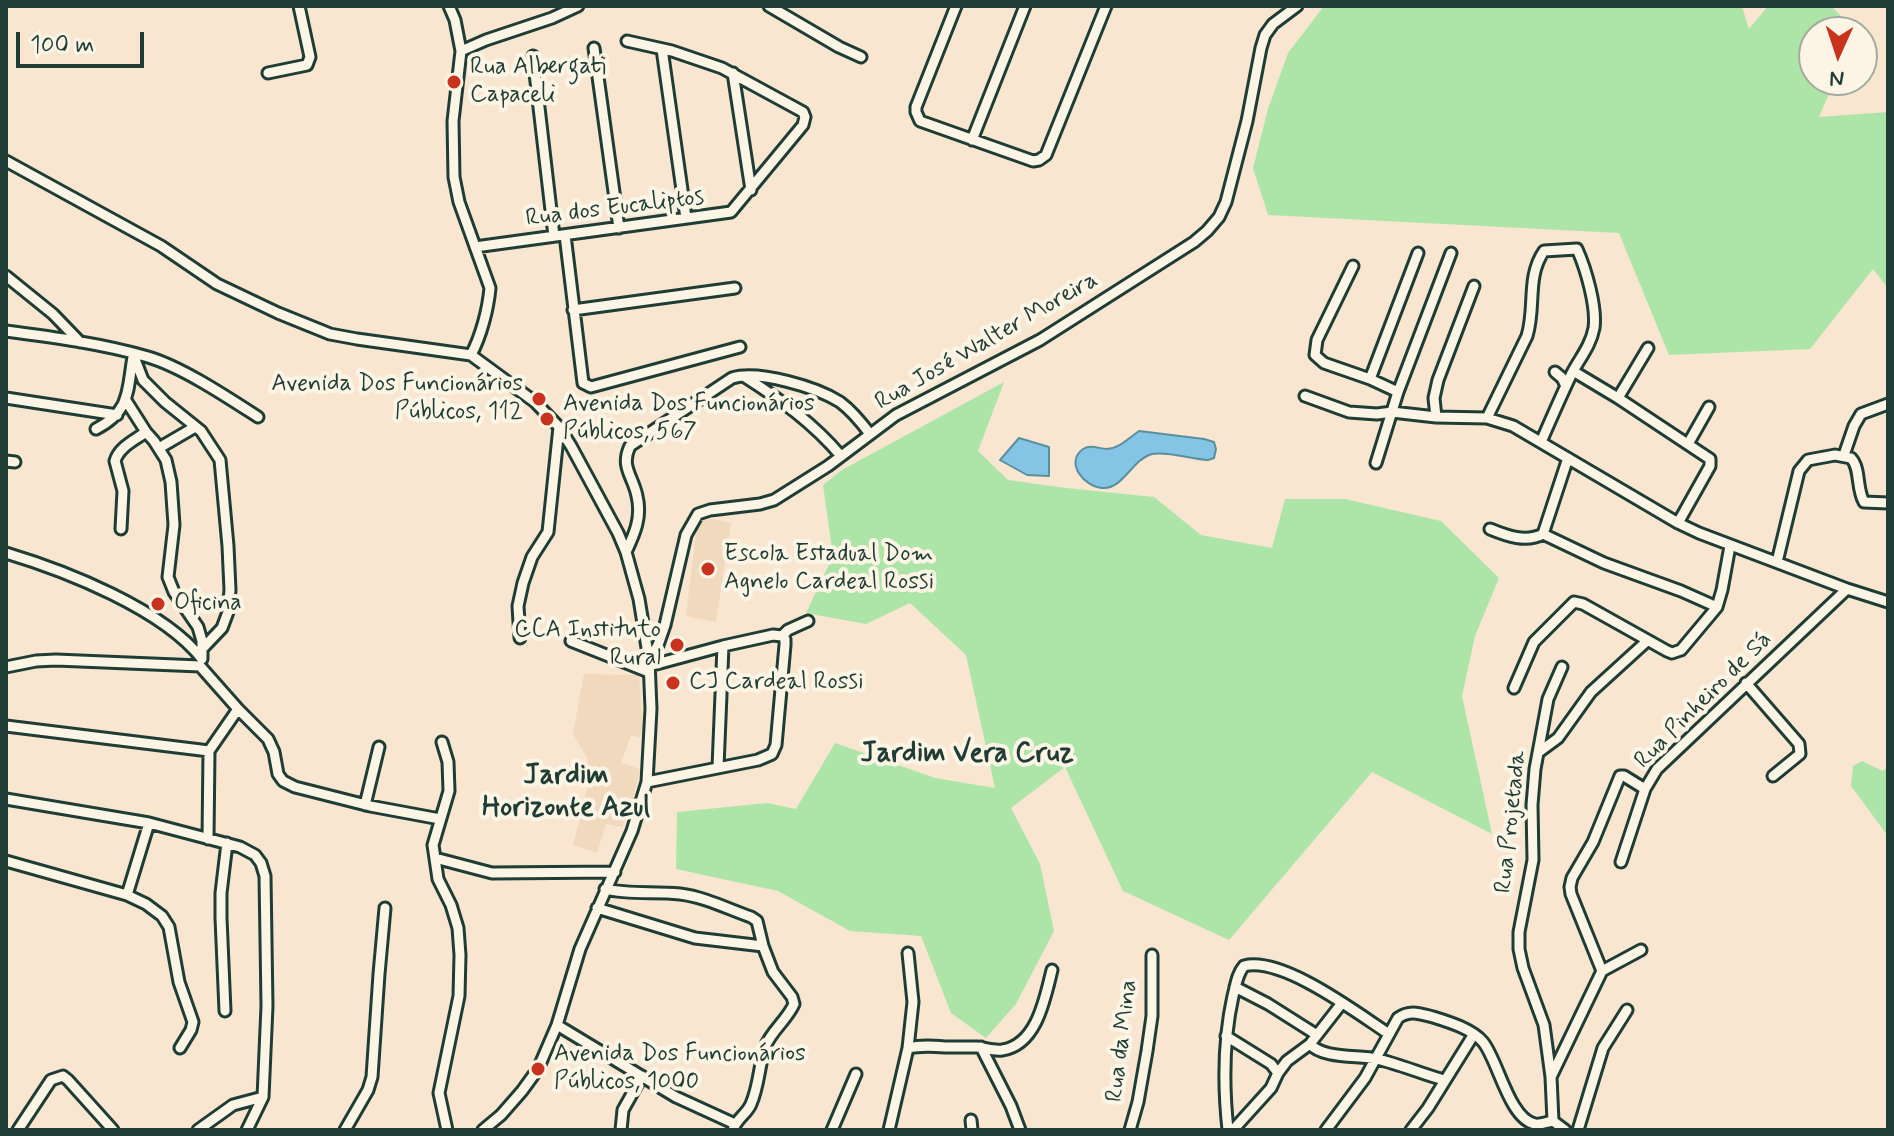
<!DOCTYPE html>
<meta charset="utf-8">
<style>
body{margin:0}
#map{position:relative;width:1894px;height:1136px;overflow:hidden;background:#f8e6d0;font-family:Mynerve,sans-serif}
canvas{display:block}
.frame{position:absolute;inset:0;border:8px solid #1f3d34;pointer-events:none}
.north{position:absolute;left:1798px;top:16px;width:80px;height:80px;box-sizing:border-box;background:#fcf5e5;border:2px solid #a4ab9e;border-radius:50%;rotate:183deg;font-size:22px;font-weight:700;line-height:32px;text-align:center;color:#1f3d34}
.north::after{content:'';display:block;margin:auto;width:28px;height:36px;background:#c8321e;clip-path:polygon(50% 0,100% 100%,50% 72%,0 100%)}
.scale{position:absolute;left:16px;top:32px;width:128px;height:36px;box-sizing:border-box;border:4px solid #1f3d34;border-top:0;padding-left:10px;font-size:24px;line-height:28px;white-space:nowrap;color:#1f3d34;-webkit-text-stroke:6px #fcf5e5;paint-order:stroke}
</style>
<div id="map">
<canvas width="1894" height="1136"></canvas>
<div class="frame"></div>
<div class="north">N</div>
<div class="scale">100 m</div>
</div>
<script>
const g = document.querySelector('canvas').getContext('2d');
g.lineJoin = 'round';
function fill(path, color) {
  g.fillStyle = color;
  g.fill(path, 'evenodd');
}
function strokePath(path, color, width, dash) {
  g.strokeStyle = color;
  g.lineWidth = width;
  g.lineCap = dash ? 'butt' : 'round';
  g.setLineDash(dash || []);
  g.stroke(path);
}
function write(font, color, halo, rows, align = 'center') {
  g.font = font + ' Mynerve,sans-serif';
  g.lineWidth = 8;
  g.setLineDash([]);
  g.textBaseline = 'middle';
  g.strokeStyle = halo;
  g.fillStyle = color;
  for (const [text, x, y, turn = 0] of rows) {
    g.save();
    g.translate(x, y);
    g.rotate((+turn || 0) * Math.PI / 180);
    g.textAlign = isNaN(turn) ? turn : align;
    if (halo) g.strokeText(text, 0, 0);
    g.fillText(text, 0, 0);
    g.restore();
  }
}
fill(new Path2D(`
 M698,516L731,523L716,622L686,616Z
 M584,674L639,675L643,727L640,738L631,735L621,763L640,769L633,800L622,827L606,824L597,853L573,845L588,786L582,784L588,759L573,734Z`), '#f1d9be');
fill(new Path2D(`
 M1324,6H1742L1749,29L1768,6H1831L1848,23L1847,32H1814V80H1835L1819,117L1888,112V288L1873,269L1810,349L1669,355L1619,233L1268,215L1253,168L1268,109L1288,53Z
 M1004,382L978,451L1008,480L1066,488L1154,497L1201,535L1272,548L1285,499H1345L1441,521L1499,578L1475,636L1462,696L1492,834L1372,772L1229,940L1123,891L1065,767L1011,808L1040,864L1054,931L1016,1004L986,1038L951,1013L921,936L850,931L778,891L676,869L677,812L767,803L796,809L835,743L935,778L995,788L966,655L910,603L866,624L806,613L833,556L823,485L842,470Z
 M1862,761L1883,771L1888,767V836L1851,786L1853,766Z`), '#ade5a9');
const water = new Path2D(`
 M1139,431L1204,439L1214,442L1216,449L1214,458L1208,460C1192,459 1166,451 1152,454C1132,459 1123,490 1102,488C1085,487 1064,463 1083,449C1091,444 1099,449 1107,449C1120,448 1129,438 1139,431Z
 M1019,438L1049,447V476L1027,475L1000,460Z`);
fill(water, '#84c5e5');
strokePath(water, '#5c8f9e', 2);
const minor = new Path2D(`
 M449,6L455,20L461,51L453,121L454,177L459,202L490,288C488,310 481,336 471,355
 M769,6L839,47L861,57
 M956,6L916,107V112L920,121L1033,161L1039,160L1046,155L1106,6
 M594,48L619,228
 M662,49L686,218
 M461,51L486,40L552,18L578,6
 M533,56L554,236
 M268,73L307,65L310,57L299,6
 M733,73L751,190
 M972,140L1025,6
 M6,161L161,246L217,284L278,313L330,334L357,339L471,355L535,402L559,427L571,446L618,533L626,552L639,599L649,660L651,709L647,782L632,831L580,949L557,1025L538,1069L522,1091L501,1115L483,1130
 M565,235L583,383L591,387L740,347
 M475,247L731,212L803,125L805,117L803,112L722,68L672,51L627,41
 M1353,266L1317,340L1315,355L1324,363L1370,379L1398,392
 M6,276L53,314L80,342
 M573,310L735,288
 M6,331C52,337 104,344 148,357C182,367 227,397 258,417
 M133,354L143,380L165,402L201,431L220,460L228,546L230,590L228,612L222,628L202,649
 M1573,371L1618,398L1710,459V466L1678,523
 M1555,372L1562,378L1566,386
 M745,377C781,400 813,423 841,456
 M1370,379L1418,253
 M1305,396L1349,412L1377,414L1392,412L1436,417L1487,418L1513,426L1678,523L1699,533L1847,589L1888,602
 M6,398L117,415
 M1618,398L1648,348
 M125,399L146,432L154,441L166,460L171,482L174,525L168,577L174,592L198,627L202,641V658
 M1436,417L1434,398L1438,380L1474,286
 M1487,418L1527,336C1536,307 1526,277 1544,251L1577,249C1586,269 1597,307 1594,328C1591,345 1580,358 1572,373C1561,396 1551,419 1541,442
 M96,429C131,411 127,391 133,357
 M1688,444L1709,407
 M159,448L195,427
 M1844,455L1854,426L1861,414L1888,404
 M6,461L15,462
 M1376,463L1398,392L1451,253
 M121,529L123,491L115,461C119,447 135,440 146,432
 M1490,529C1507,536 1526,543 1543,534L1604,563L1681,591L1717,607
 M1543,534L1568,458
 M626,552C635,533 642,517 637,496C633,476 620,467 630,446L732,378C759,370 816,387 840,402C852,411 861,422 870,434
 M6,553C66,571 163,609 202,659
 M1777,562L1799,471L1808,460L1835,455L1851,458C1861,469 1856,488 1864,502L1888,503
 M782,636L788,630L808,621
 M520,638L518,606L523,583L532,557L548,532L559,427
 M571,641L649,672
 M649,660L658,645L665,625L686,535L698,514L710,510L760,504L774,500L828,466L896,415L1040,340L1194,242L1207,231L1219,217L1226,202L1247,121L1261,48L1265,35L1273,24L1297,6
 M649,666L723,646L773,635L782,636
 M6,667L36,661L56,660L200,666L238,709L268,739L274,752L278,774L283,781L295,787L370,806L440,819
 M1746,683L1799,744L1800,754L1773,776
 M1514,688L1534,642L1574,602L1583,604L1667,651L1672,653L1681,650L1717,607L1722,590L1730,546
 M6,726L209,751
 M442,742L448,762L449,791L433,845L438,879L451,905L458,928L460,955L459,996L439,1093L447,1130
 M1539,752L1558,738L1591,692L1647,641
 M718,767L723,646
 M647,782L758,760L772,754L776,745L785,645V639L782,636
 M6,799L149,823L240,847L255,855L261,863L265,876L267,1006L263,1097L247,1130
 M365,805L379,747
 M208,839L209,751L238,709
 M435,858L492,873L615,872
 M6,861L127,895L146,904L162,916L169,927L179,982L193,1022L191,1030L180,1048
 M1621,862L1645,789L1657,769L1847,589
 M605,889C630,895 655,891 680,894C705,897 728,909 751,917L757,921L763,946L773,972L792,997L794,1004C787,1020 771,1031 765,1047C759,1066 759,1086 751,1104C747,1114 736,1119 733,1130
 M127,895L149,823
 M597,908L695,938L763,946
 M1602,971L1641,950
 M1235,987L1268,1004L1317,1035
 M225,1011L221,918V893L227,843
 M557,1025L676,1097L735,1124
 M1226,1036L1271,1064L1278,1073
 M1310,1044C1323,1059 1358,1055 1377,1059C1399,1064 1422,1074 1444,1080
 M981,1047L1011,1106L1020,1130
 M908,1048C921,1045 933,1046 946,1047C956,1047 966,1047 977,1047C985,1048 993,1051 1002,1050C1037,1045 1045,998 1052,970
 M1551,1077L1544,1025L1523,968L1519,949V932L1533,860L1532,805L1535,769L1548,699L1562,667
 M971,1120L972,1130
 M18,1130L51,1080L63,1076L68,1080L113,1130
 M198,1130L233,1105L263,1097
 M345,1130L368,1090L372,1077L379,974L385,908
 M621,1130L623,1110L642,1076
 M832,1130L856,1074
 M889,1130L908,1048L913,1002L908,953
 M1130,1130L1138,1102L1147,1051L1152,1016V955
 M1228,1130C1223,1084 1223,1041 1233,996C1236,985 1237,974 1244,966C1282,956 1357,1013 1389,1034
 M1233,1130L1271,1088L1278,1073L1287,1061L1310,1044L1342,1003
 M1326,1130L1365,1078L1398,1018C1410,1009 1421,1014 1433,1017C1449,1022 1472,1029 1483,1042C1498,1060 1509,1119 1535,1124C1540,1125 1547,1122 1553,1121
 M1411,1130L1428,1108L1474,1034
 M1565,1130L1553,1121L1551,1077L1602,971L1571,894L1570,887L1572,878L1593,842L1620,776H1624L1645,789
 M1578,1130L1603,1048L1627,1010`);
strokePath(minor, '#1f3d34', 15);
strokePath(minor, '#fcf5e5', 9);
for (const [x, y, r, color] of [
 [454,82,8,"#c8321e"],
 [539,399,8,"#c8321e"],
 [547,419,8,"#c8321e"],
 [708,569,8,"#c8321e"],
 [158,604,8,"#c8321e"],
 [677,645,8,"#c8321e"],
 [673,683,8,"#c8321e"],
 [538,1069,8,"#c8321e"]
]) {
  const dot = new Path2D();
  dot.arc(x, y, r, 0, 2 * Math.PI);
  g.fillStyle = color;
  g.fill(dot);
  strokePath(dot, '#fcf5e5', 3);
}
write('24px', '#1f3d34', '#fcf5e5', [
 ["Rua Albergati",470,68],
 ["Capaceli",470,96],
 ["Avenida Dos Funcionários",523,385,"right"],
 ["Públicos, 112",523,413,"right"],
 ["Avenida Dos Funcionários",563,405],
 ["Públicos, 567",563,433],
 ["Escola Estadual Dom",724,555],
 ["Agnelo Cardeal Rossi",724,583],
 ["Oficina",174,604],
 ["CCA Instituto",661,631,"right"],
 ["Rural",661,659,"right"],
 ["CJ Cardeal Rossi",689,683],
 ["Avenida Dos Funcionários",554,1055],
 ["Públicos, 1000",554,1083]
], 'left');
write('24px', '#1f3d34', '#fcf5e5', [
 ["Rua dos Eucaliptos",615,209,-7],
 ["Rua José Walter Moreira",987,342,-30],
 ["Rua Pinheiro de Sá",1704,701,-45],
 ["Rua Projetada",1512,822,-84],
 ["Rua da Mina",1123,1041,-83]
]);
write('bold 28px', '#1f3d34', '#fcf5e5', [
 ["Jardim Vera Cruz",967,755],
 ["Jardim",566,777],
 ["Horizonte Azul",566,809]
]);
</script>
